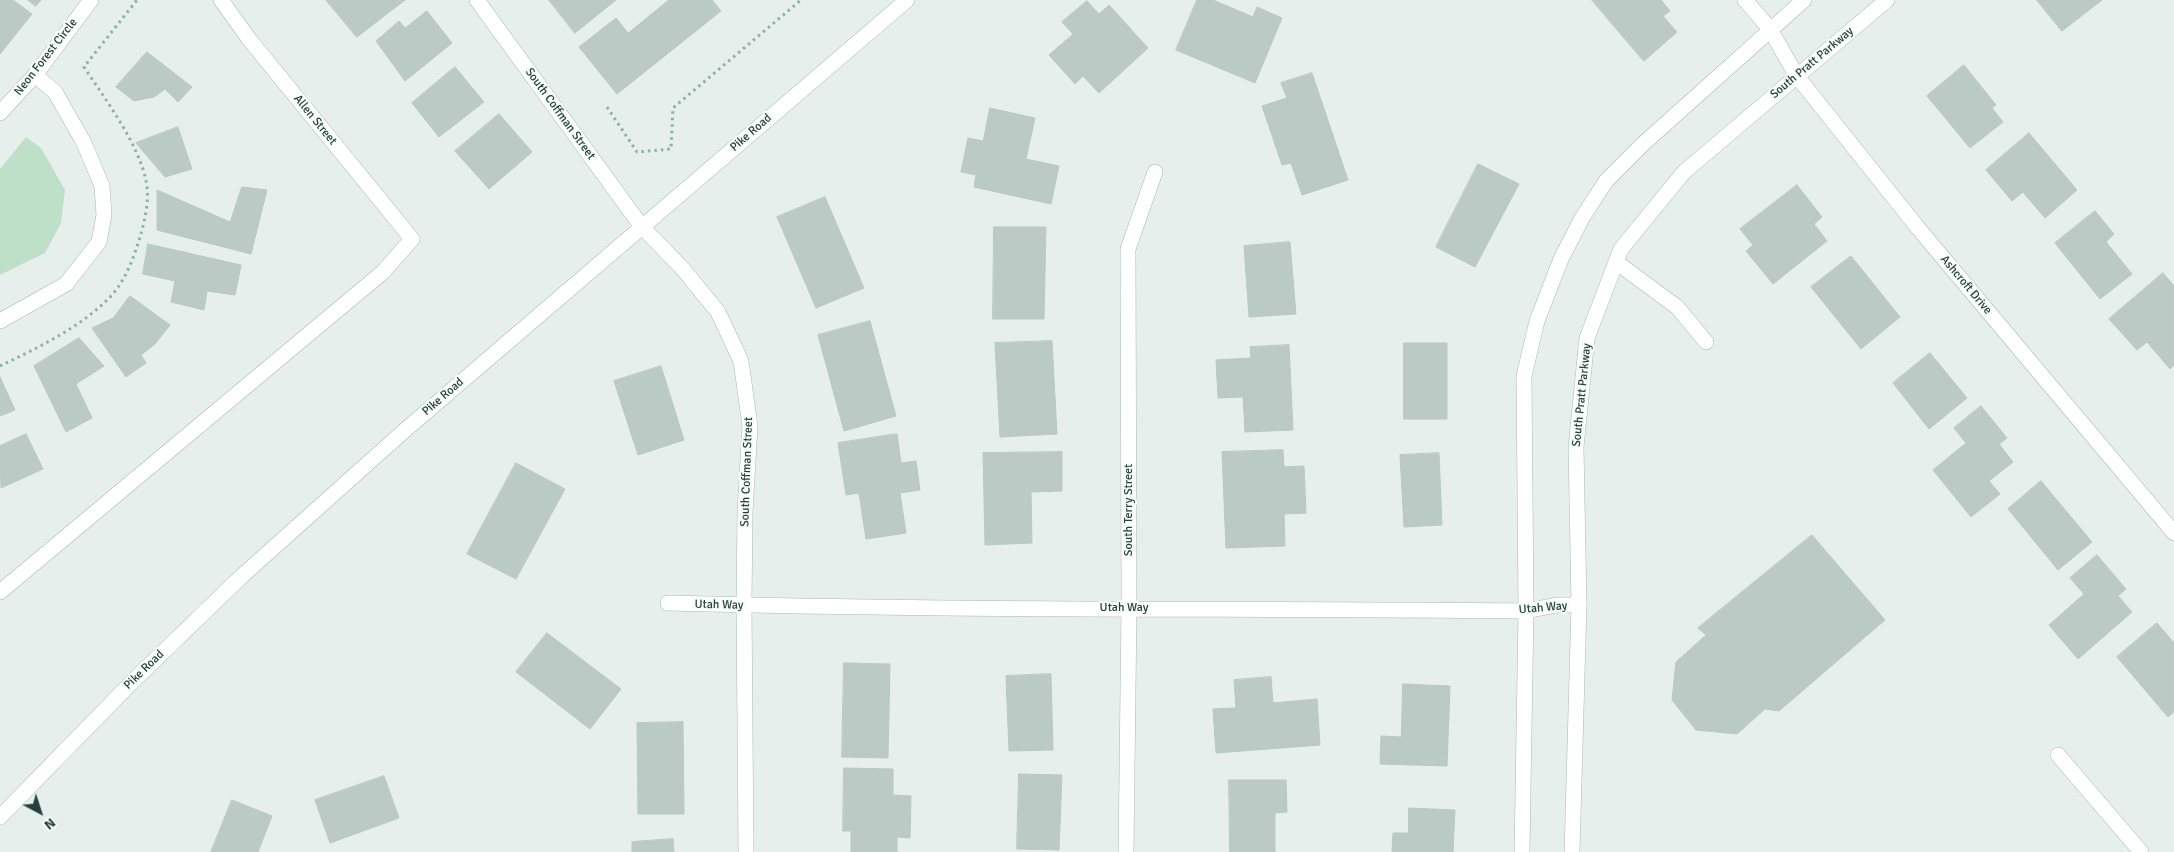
<!DOCTYPE html>
<style>
body{margin:0}
#map{position:relative;width:2174px;height:852px;overflow:hidden;background:#e6efeb;font-family:Signika,sans-serif}
canvas{display:block}
.north{position:absolute;left:15px;top:787px;width:50px;height:50px;-webkit-text-stroke:4px #f7fbf9;paint-order:stroke;rotate:140deg;font-size:14px;font-weight:700;line-height:20px;text-align:center;color:#24423a}
.north::after{content:'';display:block;margin:auto;width:18px;height:22px;background:#24423a;clip-path:polygon(50% 0,100% 100%,50% 72%,0 100%)}
</style>
<div id="map">
<canvas width="2174" height="852"></canvas>
<div class="north">N</div>
</div>
<script>
const g = document.querySelector('canvas').getContext('2d');
g.lineJoin = 'round';
function fill(path, color) {
  g.fillStyle = color;
  g.fill(path, 'evenodd');
}
function strokePath(path, color, width, dash) {
  g.strokeStyle = color;
  g.lineWidth = width;
  g.lineCap = dash ? 'butt' : 'round';
  g.setLineDash(dash || []);
  g.stroke(path);
}
function write(font, color, halo, rows, align = 'center') {
  g.font = font + ' Signika,sans-serif';
  g.lineWidth = 4.5;
  g.setLineDash([]);
  g.textBaseline = 'middle';
  g.strokeStyle = halo;
  g.fillStyle = color;
  for (const [text, x, y, turn = 0] of rows) {
    g.save();
    g.translate(x, y);
    g.rotate((+turn || 0) * Math.PI / 180);
    g.textAlign = isNaN(turn) ? turn : align;
    if (halo) g.strokeText(text, 0, 0);
    g.fillText(text, 0, 0);
    g.restore();
  }
}
fill(new Path2D(`
 M26,137L41,148L65,190L61,223L45,253L0,275V169Z`), '#bfe0c8');
const building = new Path2D(`
 M0,0H13L32,14L0,54Z
 M28,0H41L36,6Z
 M326,0H405L357,37Z
 M549,0H616L575,33Z
 M669,0H712L721,11L617,94L579,47L616,18L628,33Z
 M1197,0H1213L1253,17L1257,7L1282,18L1255,83L1176,50Z
 M1592,0H1661L1670,11L1663,16L1677,32L1644,61Z
 M2037,0H2102L2062,31Z
 M1087,1L1099,14L1109,5L1148,48L1099,93L1083,76L1075,84L1049,55L1073,34L1062,22Z
 M427,11L452,43L405,81L376,41L399,21L405,28Z
 M147,52L192,87L178,102L165,89L154,97L134,101L116,87Z
 M1964,65L1996,105L1992,108L2003,122L1970,148L1927,96Z
 M455,67L484,102L439,137L412,103Z
 M1312,73L1348,180L1302,195L1291,163L1282,165L1262,106L1287,98L1281,83Z
 M990,108L1035,118L1026,159L1059,166L1051,204L974,187L976,175L961,172L968,138L983,141Z
 M499,114L532,152L489,189L455,151Z
 M178,127L192,169L165,177L136,143Z
 M2029,133L2077,190L2045,218L2023,192L2012,201L1986,170Z
 M1478,164L1519,184L1475,267L1436,247Z
 M1797,185L1822,217L1814,224L1827,241L1773,284L1746,251L1753,245L1740,229Z
 M242,187L267,190L251,254L157,230V190L230,222Z
 M825,197L864,288L816,308L777,217Z
 M2095,211L2114,234L2106,242L2132,274L2100,299L2055,243Z
 M994,227H1046L1044,319H993Z
 M1290,242L1296,314L1249,317L1244,246Z
 M148,244L241,265L235,295L207,291L204,310L171,302L175,281L143,274Z
 M1851,256L1900,317L1861,349L1811,287Z
 M2163,273L2174,286V365L2170,369L2147,342L2137,350L2109,319Z
 M130,296L170,325L155,344L141,355L146,363L126,377L92,328L113,318Z
 M870,321L896,416L844,431L818,335Z
 M79,338L104,366L76,384L92,418L66,432L34,366Z
 M1052,341L1057,434L1000,437L995,343Z
 M1404,343H1447V419H1404Z
 M1289,345L1293,430L1245,432L1243,397L1218,398L1216,360L1251,358L1250,347Z
 M1930,353L1967,398L1929,429L1893,383Z
 M661,366L684,440L638,455L614,381Z
 M0,377L15,410L0,416Z
 M1981,406L2007,438L1999,444L2013,462L1989,481L2000,494L1971,517L1933,470L1966,443L1954,428Z
 M26,434L43,469L1,488L0,446Z
 M897,434L901,463L916,461L920,490L900,493L906,533L866,539L859,493L846,495L838,443Z
 M1283,450L1284,467L1304,466L1306,513L1284,514L1285,546L1226,548L1222,452Z
 M1062,452V491L1031,492L1032,543L985,545L983,453Z
 M1439,453L1442,525L1404,527L1400,455Z
 M516,463L565,489L516,579L467,554Z
 M2041,481L2092,542L2058,570L2008,509Z
 M1812,535L1885,620L1779,711L1765,709L1737,734L1696,730L1672,700L1676,662L1706,635L1698,628Z
 M2097,555L2126,589L2118,596L2132,612L2078,659L2049,625L2084,594L2070,578Z
 M2157,623L2174,643V712L2168,717L2117,657Z
 M547,633L621,689L590,729L516,672Z
 M844,663L890,664L888,758L842,757Z
 M1051,674L1053,750L1009,751L1006,676Z
 M1271,677L1273,703L1317,699L1320,745L1216,753L1213,709L1236,708L1234,680Z
 M1403,684L1450,686L1447,766L1380,764L1381,736L1401,737Z
 M683,722L684,814H638L637,723Z
 M844,768L893,769V795L911,796L910,838L897,837V852H851V831H843Z
 M1019,774L1062,775L1059,850L1017,849Z
 M384,776L399,818L330,843L315,800Z
 M1229,780H1286L1287,812L1275,813V852H1230Z
 M232,800L272,816L258,852H211Z
 M1409,808L1455,810L1453,852H1392L1393,833H1408Z
 M673,839L674,852H632V842Z`);
fill(building, '#bbcac4');
strokePath(building, '#b8c9c2', 1);
const service = new Path2D(`
 M1616,262L1677,307L1706,342
 M0,592L383,272L412,239
 M2058,755L2141,852`);
const minor = new Path2D(`
 M221,0L249,39L412,239
 M477,0L642,227L683,269L718,312L741,361L750,426L745,512L744,605L746,852
 M1745,0L1770,29L1796,75L1918,228L2174,533
 M0,113L35,75L91,0
 M0,321L66,284L99,242L104,215L102,186L84,143L55,92L35,75
 M668,603C954,611 1240,608 1526,611L1557,605H1579
 M1126,852L1129,608L1128,249L1155,172`);
const tertiary = new Path2D(`
 M1522,852L1526,611L1524,376L1537,321L1561,259L1582,218L1606,181L1643,144L1804,0
 M1572,852L1579,605L1576,447L1587,338L1621,249L1684,172L1887,0`);
const secondary = new Path2D(`
 M0,817L132,682L243,575L404,431L907,0`);
strokePath(service, '#a8b8b2', 16);
strokePath(minor, '#a8b8b2', 16);
strokePath(tertiary, '#a8b8b2', 16);
strokePath(secondary, '#a4bbb3', 16);
strokePath(new Path2D(`
 M607,107L637,152L671,149L673,108L801,0
 M0,366C39,347 82,327 112,295C126,279 134,257 140,237C145,220 150,199 146,181C139,144 105,99 84,67L137,0`), '#86b3a5', 3, [2.5, 4]);
strokePath(service, '#fff', 15);
strokePath(minor, '#fff', 15);
strokePath(tertiary, '#fff', 15);
strokePath(secondary, '#fff', 15);
write('12px', '#24423a', '#f7fbf9', [
 ["Neon Forest Circle",46,57,-52],
 ["South Pratt Parkway",1812,63,-40],
 ["South Coffman Street",560,114,54],
 ["Allen Street",315,120,51],
 ["Pike Road",751,133,-41],
 ["Ashcroft Drive",1966,285,50],
 ["South Pratt Parkway",1582,395,-84],
 ["Pike Road",443,397,-41],
 ["South Coffman Street",747,472,-88],
 ["South Terry Street",1129,510,-90],
 ["Utah Way",719,605,1],
 ["Utah Way",1124,608],
 ["Utah Way",1543,608,-5],
 ["Pike Road",144,670,-44]
]);
</script>
